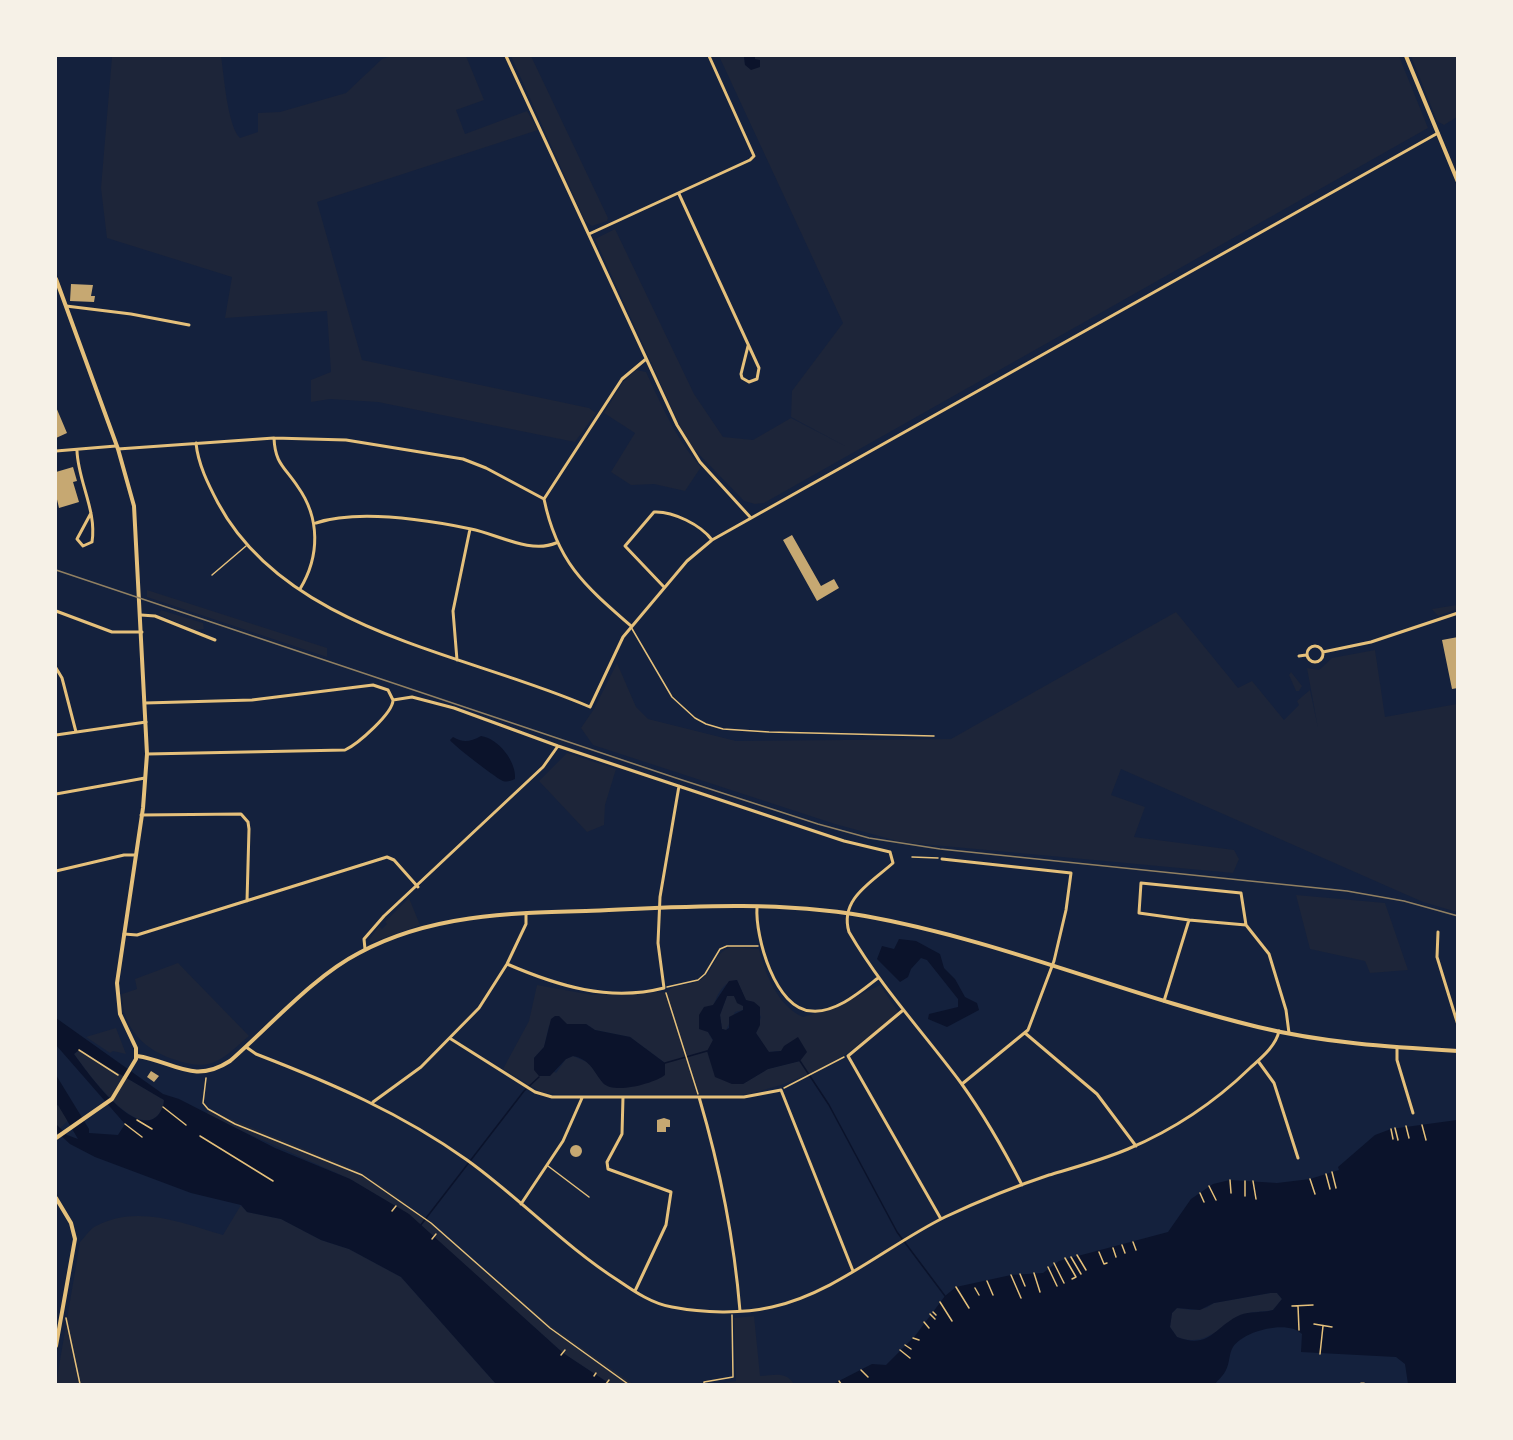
<!DOCTYPE html>
<style>
body{margin:0}
#map{position:relative;width:1513px;height:1440px;overflow:hidden;background:#14213d;font-family:Roboto,sans-serif}
canvas{display:block}
.frame{position:absolute;inset:0;border:57px solid #f6f1e7;pointer-events:none}
</style>
<div id="map">
<canvas width="1513" height="1440"></canvas>
<div class="frame"></div>
</div>
<script>
const g = document.querySelector('canvas').getContext('2d');
g.lineJoin = 'round';
function fill(path, color) {
  g.fillStyle = color;
  g.fill(path, 'evenodd');
}
function strokePath(path, color, width, dash) {
  g.strokeStyle = color;
  g.lineWidth = width;
  g.lineCap = dash ? 'butt' : 'round';
  g.setLineDash(dash || []);
  g.stroke(path);
}
fill(new Path2D(`
 M126,56H221C224,74 227,125 240,138L258,132V113L280,112L346,93L382,59L392,56H466L484,100L456,110L465,134L527,111L538,130L317,202L362,360L589,408L596,413L575,442L378,402L330,399L311,402V380L331,372L327,311L225,318L232,277L107,238L101,188L112,57Z
 M511,56H531L608,218L607,221L592,226L585,221Z
 M719,56H744L745,65L755,60V56H1399L1428,128L764,503L755,504L744,501L691,446L679,424L595,239L615,229L694,394L723,437L753,440L791,418L847,447L791,417L792,391L843,323Z
 M1411,56H1457V117L1444,125L1437,121Z
 M636,370L646,372C662,406 676,439 701,467L685,491L654,484L631,485L611,472L635,433L604,413L623,382Z
 M147,590L327,648V657L147,597Z
 M1457,605V609L1438,616L1432,609Z
 M161,610L203,623L204,629L194,630L159,614Z
 M1176,612L1238,688L1252,681L1284,720L1299,705L1297,701L1310,690L1318,728L1307,668L1319,670L1332,658L1375,650L1385,717L1457,704V912L1423,902L1121,769L1111,795L1145,807L1134,837L1234,850L1239,859L1233,873L901,842L835,824L593,745L581,728L594,709L617,663L636,707L648,719L736,741L951,739Z
 M1291,672L1302,686L1299,691H1296L1289,675Z
 M567,753L616,769L605,805L604,825L587,832L539,781Z
 M1296,895L1385,903L1408,970L1370,973L1365,961L1310,949Z
 M409,898L420,925L373,942L369,940L379,926L382,929L387,924L385,922Z
 M732,947L759,949C765,974 778,1006 803,1017L833,1008L880,985L899,1013L848,1053L816,1071L784,1084L750,1094H554L541,1092L503,1069L529,1021L537,985L592,995L667,992C676,982 693,987 703,978C716,968 714,951 732,947ZM737,980L746,1001L754,1002L761,1017L756,1033L768,1052L781,1051L800,1061L768,1069L743,1084L710,1047L713,1041L708,1032C711,1014 715,983 737,980ZM567,1024H586L595,1030L630,1037L665,1063C641,1082 635,1090 604,1084L589,1063L573,1056L566,1059L556,1073L534,1058L544,1047L549,1026Z
 M178,963L249,1036C238,1045 226,1058 212,1063C200,1067 188,1064 176,1060C145,1051 122,1028 122,994L137,989L135,979Z
 M727,996H734L743,1006V1010L735,1012L726,1030L722,1029L720,1015Z
 M116,1028L126,1054L113,1051L110,1053L86,1037Z
 M79,1050L164,1100C164,1106 160,1116 153,1119C129,1130 87,1072 74,1054Z
 M58,1105L69,1120L56,1132V1106Z
 M209,1110L356,1170L388,1190L426,1219L551,1326L633,1384H610L563,1353L408,1214L350,1179L206,1115Z
 M241,1205L247,1212L281,1219L321,1240L349,1249L401,1277L496,1384H56L80,1242C85,1237 90,1229 96,1226C137,1204 183,1223 223,1235Z
 M1270,1293H1277L1282,1299L1273,1310C1265,1312 1256,1311 1249,1313C1222,1322 1208,1349 1177,1337L1170,1327L1172,1313L1177,1308L1191,1310L1206,1308L1214,1303Z
 M754,1316L760,1376C774,1375 786,1371 794,1384H717L736,1381L734,1318Z`), '#1d2539');
fill(new Path2D(`
 M744,56H755V59L760,60V67L751,70L745,65Z
 M481,736C498,738 517,762 515,779C510,781 506,783 501,780C494,776 454,746 450,740L453,737C463,743 470,742 481,736Z
 M899,939L916,941L940,954L944,968L955,979L965,997L977,1003L979,1010L947,1027L928,1019L929,1014L958,1007V999L927,960L921,958L911,969L908,977L900,982L877,959L882,946L894,949Z
 M737,980L746,1000L754,1002L760,1007V1025L756,1033L769,1052L781,1051L784,1046L798,1037L807,1052L800,1061L768,1069L743,1084H732L715,1077L707,1051L713,1040L708,1032L699,1029V1015L704,1007L713,1005L729,981ZM727,996H734L737,1003L743,1006V1010L729,1017V1028L726,1030L722,1029L720,1015Z
 M555,1016H559L567,1024H586L595,1030L630,1037L665,1063V1075C655,1083 614,1095 603,1083C593,1071 591,1060 573,1056L566,1059L550,1076H539L534,1070V1058L544,1047L551,1019Z
 M56,1018L163,1094L179,1099L275,1148L350,1179L409,1214L563,1353L610,1384H496L401,1277L349,1249L321,1240L281,1219L247,1212L241,1205L191,1193L95,1157L70,1144L56,1131V1124L67,1135L78,1139L58,1105L56,1106V1075L89,1129V1133L118,1135L125,1124L56,1045ZM79,1050L164,1100C164,1106 160,1116 153,1119C129,1131 87,1072 74,1054Z
 M1457,1120V1384H1408L1405,1364L1396,1357L1301,1352L1302,1334C1288,1319 1243,1331 1233,1347C1229,1353 1230,1362 1226,1370C1224,1375 1218,1380 1215,1384H833L872,1364L886,1365L915,1336L945,1296L956,1287L1011,1275L1043,1273L1059,1261L1168,1232L1191,1199L1213,1184L1230,1180L1277,1183L1310,1179L1339,1170L1338,1167L1375,1135L1391,1129ZM1270,1293H1277L1282,1299L1273,1310C1262,1313 1250,1311 1240,1315C1215,1326 1210,1350 1177,1337L1170,1327L1172,1313L1177,1308L1200,1310L1214,1303Z`), '#0b132b');
strokePath(new Path2D(`
 M800,1061L829,1105L897,1232L945,1296
 M665,1063L707,1051
 M420,1226L524,1091L539,1077`), '#0b132b', 1.5);
fill(new Path2D(`
 M71,284L93,285L91,296H95L94,302L70,301Z
 M56,407L67,433L56,438Z
 M73,467L77,481L73,482L79,502L59,508L56,495V472Z
 M792,535L821,586L834,579L839,588L817,601L783,540Z
 M1458,637V688L1452,689L1442,640Z
 M151,1071L159,1076L154,1082L147,1077Z
 M664,1118L670,1120V1127H666V1132H657V1120Z
 M570 1151a6 6 0 1 1 12 0a6 6 0 1 1-12 0Z`), '#c6a872');
strokePath(new Path2D(`
 M912,857L938,858
 M667,987L698,980L705,974L720,949L727,946H758
 M666,993L698,1094
 M79,1050L118,1075
 M206,1078L203,1103L208,1109L235,1124L362,1175L431,1223L550,1328L628,1384
 M784,1088L844,1057
 M163,1107L186,1125
 M137,1120L152,1129
 M125,1124L142,1137
 M1422,1125L1426,1140
 M1406,1126L1409,1138
 M1395,1128L1398,1140
 M1391,1129L1393,1139
 M200,1136L273,1181
 M1332,1172L1336,1188
 M1326,1174L1330,1189
 M1310,1179L1315,1194
 M1230,1180L1231,1193
 M1245,1181V1196
 M1253,1181L1256,1199
 M1209,1186L1216,1200
 M1200,1193L1204,1202
 M392,1211L396,1206
 M432,1239L436,1234
 M1133,1242L1136,1250
 M1122,1245L1125,1253
 M1113,1248L1116,1257
 M1099,1252L1104,1264L1107,1263
 M1077,1255L1086,1270
 M1071,1257L1081,1274
 M1065,1258L1076,1277L1072,1279
 M1054,1263L1064,1283
 M1048,1267L1057,1286
 M1034,1273L1040,1292
 M1020,1274L1025,1286
 M1011,1275L1021,1298
 M987,1281L993,1295
 M956,1287L969,1308
 M975,1288L979,1295
 M940,1302L952,1321
 M1292,1306L1313,1305
 M1298,1306L1299,1330
 M933,1312L936,1315
 M930,1314L935,1319
 M66,1318L80,1384
 M924,1322L929,1328
 M1314,1324L1332,1327
 M913,1338L919,1340
 M905,1345L911,1349
 M900,1350L910,1358
 M1320,1354L1323,1326
 M561,1355L565,1350
 M861,1370L868,1377
 M594,1376L596,1373
 M839,1381L841,1384
 M606,1384L609,1380
 M704,1384V1382L733,1377L732,1315`), '#e5c07b', 1.5);
strokePath(new Path2D(`
 M212,575L246,546
 M631,627L672,697L695,718L706,724L723,729L769,732L934,736
 M548,1166L589,1197`), '#e5c07b', 1.5);
strokePath(new Path2D(`
 M506,56L677,425L700,462L751,518
 M679,194L759,368L757,379L749,382L742,378L741,374L748,346
 M589,234L750,160L754,156L709,56
 M66,306L131,314L189,325
 M274,438C275,464 285,467 298,487C320,518 320,556 300,589
 M196,443C198,464 208,484 218,503C287,632 467,653 590,707L623,637L687,561L712,540L1438,133
 M118,449L274,438L346,440L463,459L486,468L544,499
 M56,451L116,446
 M77,451C78,481 97,511 92,542L83,546L77,539L91,513
 M316,523C359,509 427,520 471,529C497,534 530,554 556,543
 M664,587L625,546L654,512C673,511 701,525 712,540
 M56,611L112,632H142
 M141,615L155,616L215,640
 M631,626C584,585 557,562 544,499L622,379L646,359
 M1307 654a8 8 0 1 1 16 0a8 8 0 1 1-16 0Z
 M1323,652L1371,642L1458,613
 M1299,656L1306,655
 M457,660L453,611L470,529
 M56,668L62,678L76,732
 M393,700L412,697L454,708L558,746L844,841L890,852L893,863C872,882 839,899 849,932C881,987 923,1032 961,1083C984,1115 1004,1150 1022,1185
 M145,703L252,700L373,685L388,690L393,700C393,713 358,744 345,750L147,754
 M56,735L146,722
 M56,794L145,778
 M141,815L241,814L248,822L249,829L247,901
 M942,859L1071,873L1066,910L1054,961L1028,1030L962,1084
 M56,871L124,855H136
 M757,907C755,936 775,1010 812,1011C836,1013 860,992 878,978
 M1246,925L1269,954L1286,1010L1289,1033
 M1438,932L1437,957L1458,1025
 M124,934L137,935L387,857L394,860L418,887
 M365,949L364,939L384,916L543,767L558,746
 M507,964C558,986 609,1002 664,988L658,943L660,897L679,786
 M1164,1001L1189,920L1139,913L1141,883L1241,893L1246,925L1189,920
 M902,1011L848,1056L941,1219
 M1025,1033L1097,1094L1136,1146
 M451,1039L535,1092L552,1097H744L781,1090L853,1271
 M246,1047L256,1054C331,1083 401,1113 467,1160C520,1198 564,1246 619,1281C635,1292 653,1304 672,1307C703,1313 742,1314 772,1307C835,1293 888,1245 945,1217C979,1201 1013,1187 1049,1175C1076,1167 1102,1160 1128,1149C1173,1130 1215,1102 1250,1068C1261,1058 1276,1046 1279,1031
 M1397,1047V1060L1413,1113
 M1258,1061L1274,1083L1298,1158
 M623,1097L622,1134L607,1162L608,1169L671,1192L666,1225L635,1291
 M699,1097C720,1168 734,1238 740,1311
 M373,1102L421,1067L479,1008L507,964L526,924V913
 M521,1204L563,1141L582,1098
 M1361,1384H1364`), '#e5c07b', 3);
strokePath(new Path2D(`
 M1406,56L1458,182
 M56,279L118,449L134,506L147,754L143,808L117,983L120,1014L136,1048V1059L112,1099L56,1138
 M137,1056C173,1061 193,1085 230,1061C269,1027 314,976 359,953C429,915 508,913 586,911C680,907 772,900 865,916C999,940 1126,995 1258,1027C1324,1043 1390,1047 1458,1051
 M56,1198L71,1223L75,1239L56,1346`), '#e5c07b', 4);
strokePath(new Path2D(`
 M56,570L676,778L818,824L869,838L940,849L1347,891L1404,901L1458,916`), '#918062', 1.5);
</script>
